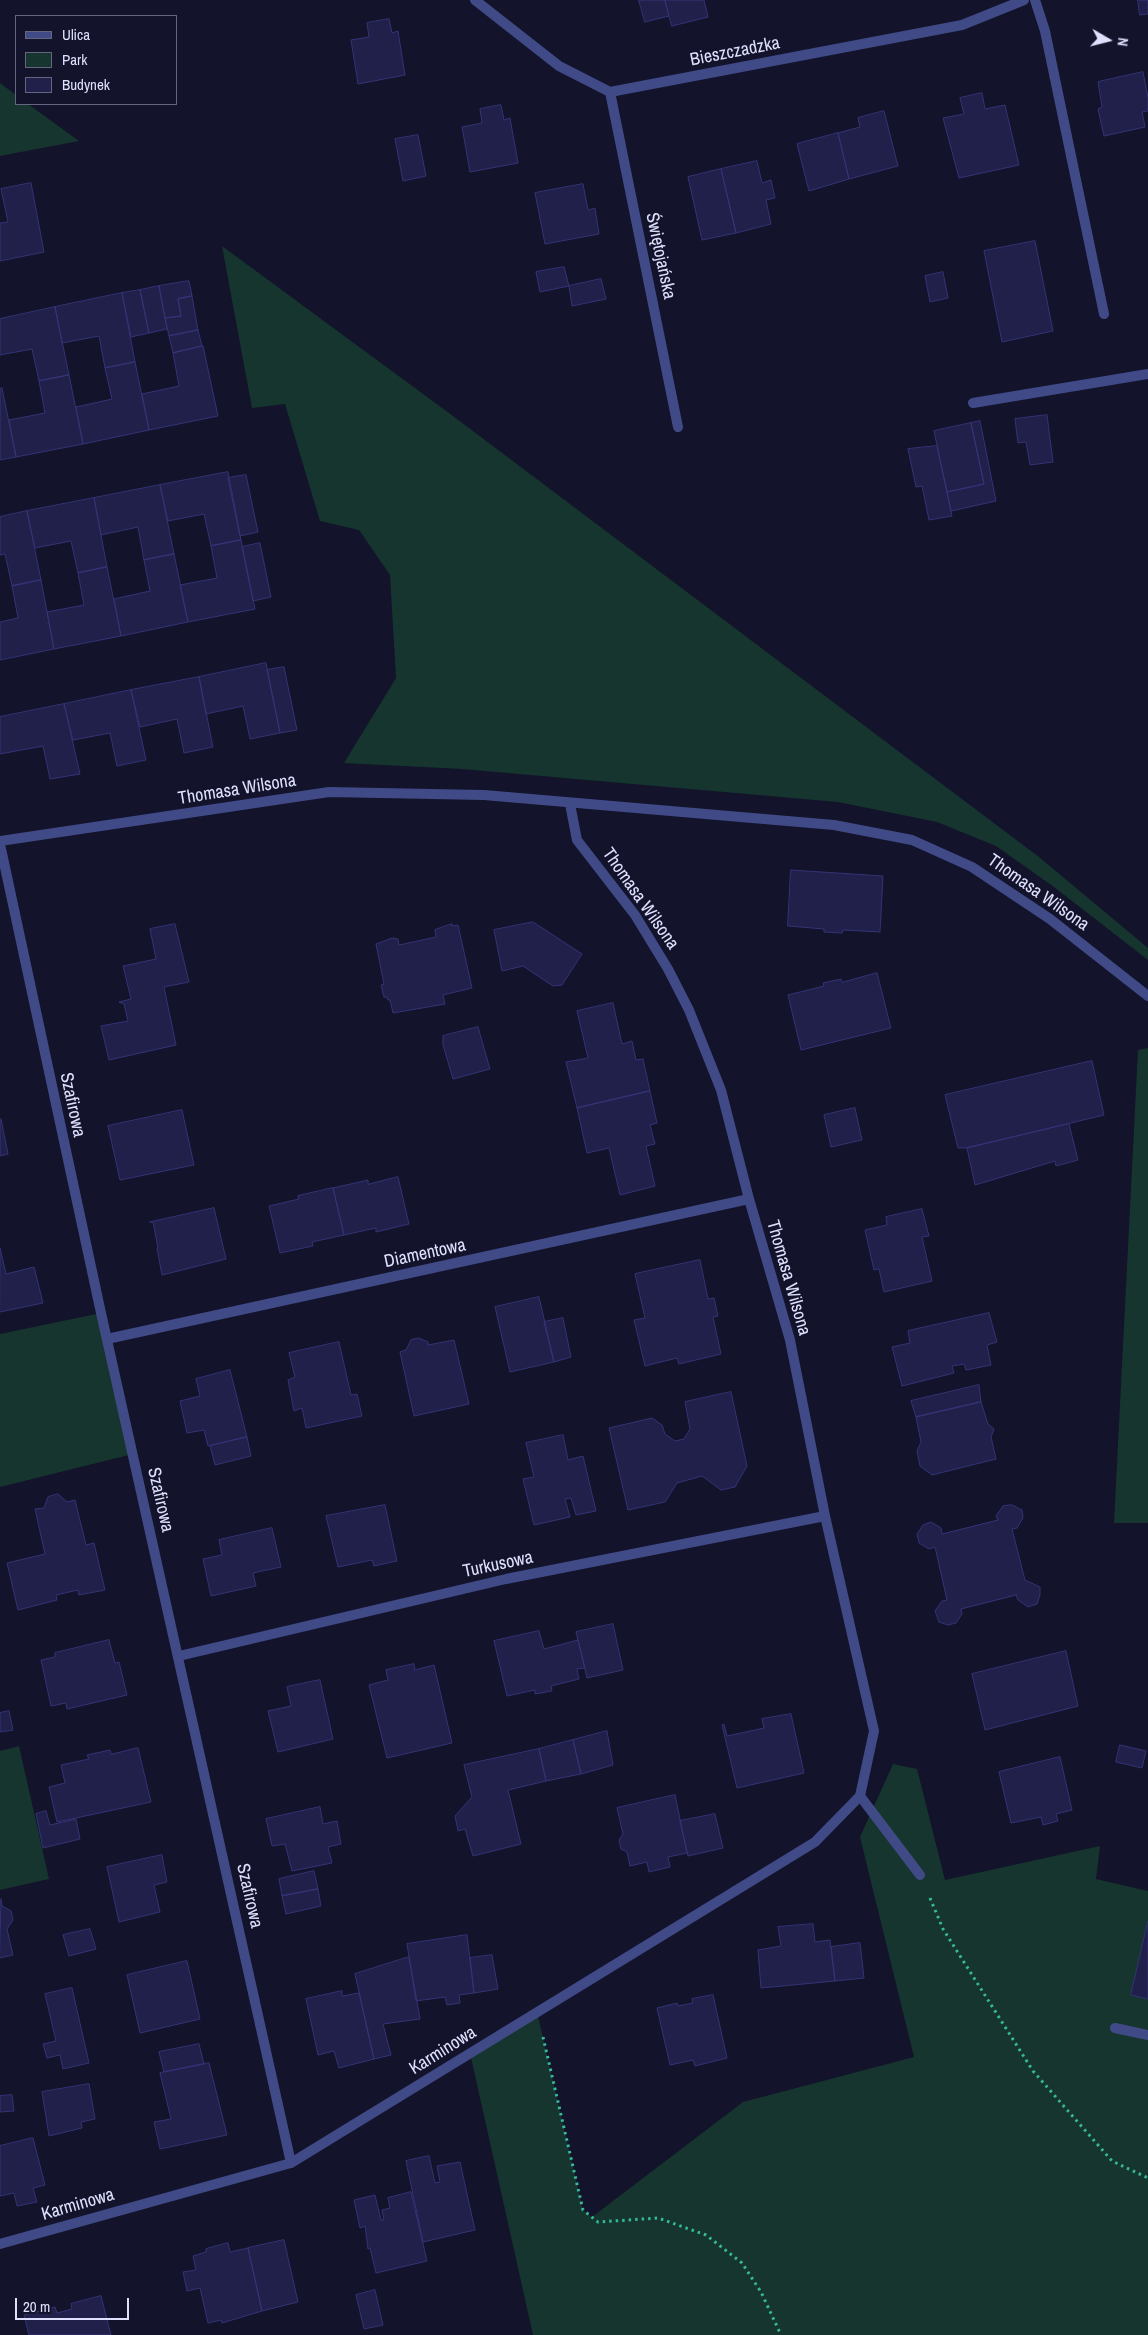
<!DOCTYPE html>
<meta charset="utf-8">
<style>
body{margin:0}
#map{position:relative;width:1148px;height:2335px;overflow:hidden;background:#13132b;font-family:"Archivo Narrow",sans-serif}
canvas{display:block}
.legend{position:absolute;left:15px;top:15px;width:162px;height:90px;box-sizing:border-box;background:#13132b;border:1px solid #64657f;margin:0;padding:6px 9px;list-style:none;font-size:15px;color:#dee0fd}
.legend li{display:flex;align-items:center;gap:10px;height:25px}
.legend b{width:25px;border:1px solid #64657f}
.north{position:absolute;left:1083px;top:15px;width:50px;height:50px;-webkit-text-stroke:4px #13132b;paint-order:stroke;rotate:98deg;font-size:14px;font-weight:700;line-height:20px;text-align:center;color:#dee0fd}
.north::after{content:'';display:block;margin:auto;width:18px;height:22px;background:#dee0fd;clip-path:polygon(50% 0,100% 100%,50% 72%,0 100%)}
.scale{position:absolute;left:15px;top:2298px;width:114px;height:22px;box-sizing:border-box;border:2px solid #dee0fd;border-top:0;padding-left:6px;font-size:15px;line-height:18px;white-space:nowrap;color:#dee0fd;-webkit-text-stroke:4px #13132b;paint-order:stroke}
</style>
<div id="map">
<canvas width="1148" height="2335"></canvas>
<ul class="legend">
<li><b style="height:6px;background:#404a87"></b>Ulica</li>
<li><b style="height:14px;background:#16352e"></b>Park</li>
<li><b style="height:14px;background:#21204b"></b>Budynek</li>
</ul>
<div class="north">N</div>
<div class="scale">20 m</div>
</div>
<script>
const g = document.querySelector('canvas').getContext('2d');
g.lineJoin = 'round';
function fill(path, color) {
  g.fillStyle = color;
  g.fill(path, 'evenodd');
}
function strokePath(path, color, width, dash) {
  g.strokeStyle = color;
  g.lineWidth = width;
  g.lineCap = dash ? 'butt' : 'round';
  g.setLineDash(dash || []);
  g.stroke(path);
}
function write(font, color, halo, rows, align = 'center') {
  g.font = font + ' "Archivo Narrow",sans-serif';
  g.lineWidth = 4.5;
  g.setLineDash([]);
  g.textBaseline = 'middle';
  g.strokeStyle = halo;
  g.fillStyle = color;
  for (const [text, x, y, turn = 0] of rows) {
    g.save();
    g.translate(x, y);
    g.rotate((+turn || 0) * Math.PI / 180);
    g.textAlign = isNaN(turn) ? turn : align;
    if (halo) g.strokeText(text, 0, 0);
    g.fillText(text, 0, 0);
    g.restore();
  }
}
fill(new Path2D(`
 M0,83L16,95V104H28L79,141L0,156Z
 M222,246L453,416L1039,857L1148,948V960L1054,887L996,846L937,822L838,802L462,769L344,763L396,678L390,575L359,530L320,521L285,404L252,408Z
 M1148,1048V1523H1114L1138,1050Z
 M101,1313L133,1454L0,1487V1334Z
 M19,1746L49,1879L0,1890V1751Z
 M893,1764L917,1769L945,1880L1100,1846L1096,1879L1148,1891V2335H533L470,2053L537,2012L583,2210L592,2217L743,2102L914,2057L860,1837Z`), '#16352e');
const building = new Path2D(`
 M639,0H665L669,16L645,22Z
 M665,0H704L708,17L672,26Z
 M1138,0H1148V14L1140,15Z
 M389,19L392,33L398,31L405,75L358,84L351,40L369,37L367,23Z
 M1143,72L1148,98V111L1142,112L1145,127L1104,136L1098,109L1102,107L1098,82Z
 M982,93L985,109L1005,105L1019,165L959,178L943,118L964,114L960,98Z
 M501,105L504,120L510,118L518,163L470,172L462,127L482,123L480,109Z
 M884,111L898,166L849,179L838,133L860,127L858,118Z
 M838,133L849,179L809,191L797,144Z
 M418,135L426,176L403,181L395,139Z
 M757,161L762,183L771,180L775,198L766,200L771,224L736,233L721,169Z
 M721,169L736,233L702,240L688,177Z
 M31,183L44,252L0,261V223L8,222L1,189Z
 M583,184L588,210L595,208L599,234L545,244L535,193Z
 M1035,241L1053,331L1002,342L984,251Z
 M564,267L569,286L540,292L536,272Z
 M943,272L948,298L930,302L925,276Z
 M601,279L606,299L572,306L569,286Z
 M189,281L192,296L178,299L181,316L165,318L159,286Z
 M159,286L167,329L149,333L140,290Z
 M140,290L149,333L131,337L122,293Z
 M122,293L135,362L105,368L99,336L62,343L55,307Z
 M192,296L198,330L169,336L165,318L181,316L178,299Z
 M55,307L69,375L39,381L32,349L0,355V319Z
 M198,330L202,346L173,353L169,336Z
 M203,346L218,416L149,430L142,394L179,386L173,353Z
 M135,362L149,430L83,444L76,407L112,399L105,368Z
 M69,375L83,444L16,457L9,420L45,413L39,381Z
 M2,388L16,457L0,460V389Z
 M1047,415L1053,462L1030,465L1026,442L1018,443L1015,419Z
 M980,421L996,501L951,511L947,492L984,484L971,423Z
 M971,423L984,484L947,492L934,431Z
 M937,446L952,516L929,520L922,486L916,487L908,449Z
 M228,472L241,540L211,546L204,514L168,521L160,485Z
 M246,475L258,532L240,536L228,478Z
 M160,485L174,554L144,560L138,527L101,535L94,498Z
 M94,498L107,567L78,573L71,541L35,548L27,511Z
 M27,511L41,580L12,586L5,554L0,555V517Z
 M241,540L255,609L188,622L180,585L217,578L211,546Z
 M260,543L271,597L253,601L242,547Z
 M174,554L188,622L121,636L114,599L150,591L144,560Z
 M107,567L121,636L54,649L47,612L84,605L78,573Z
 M41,580L54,649L0,660V622L18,618L12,586Z
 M266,663L280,733L250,739L243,706L206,714L199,677Z
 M284,667L297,730L280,733L267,670Z
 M199,677L213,747L184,753L177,719L140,727L131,690Z
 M131,690L146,760L117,766L110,733L73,740L64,704Z
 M64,704L80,774L50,779L43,746L0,754V717Z
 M791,870L883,876L880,932L843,930L842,933L824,932V929L788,926Z
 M533,922L582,954L562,985L553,986L523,966L502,971L494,930Z
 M175,924L189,982L164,987L176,1045L109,1060L101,1026L128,1021L124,1004L119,1002L131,999L123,966L156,959L150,929Z
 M452,924V926L458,925L472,988L443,995L445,1004L393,1013L390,1000H388L387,997H384L381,985L384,984L376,944L392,938L398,939L399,945L436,937L435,930Z
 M877,973L891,1028L801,1050L788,995L824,986L823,983L841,979L842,982Z
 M613,1003L622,1044L632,1041L636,1060L643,1059L650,1091L577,1108L566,1062L588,1058L577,1011Z
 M478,1027L490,1069L453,1079L443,1045V1036Z
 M1092,1061L1104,1115L967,1148H958L945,1095Z
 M650,1091L657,1123L650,1125L655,1144L646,1146L655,1186L620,1195L609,1148L587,1153L577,1108Z
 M855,1108L862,1140L831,1147L824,1115Z
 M182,1110L194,1165L120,1180L108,1126Z
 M1,1119L8,1154L0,1156V1120Z
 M1069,1124L1078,1160L1056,1166L1055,1161L975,1185L967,1148Z
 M398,1177L409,1224L376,1232V1228L344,1235L333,1188L368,1180V1184Z
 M333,1188L344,1235L312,1242L313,1246L280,1253L269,1206L299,1199L298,1196Z
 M214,1208L226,1259L162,1275L157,1248H158L153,1222H150Z
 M922,1209L929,1236L922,1237L932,1281L884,1292L879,1269L874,1270L865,1230L887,1225L886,1217Z
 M0,1248L6,1274L34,1267L43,1303L0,1312Z
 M700,1260L708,1299L714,1298L718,1316L713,1317L721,1354L679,1364L677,1358L645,1366L634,1320L645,1318L635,1274Z
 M539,1297L554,1362L510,1372L495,1307Z
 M989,1313L997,1342L987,1345L991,1365L966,1370L964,1364L952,1366L954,1373L902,1386L892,1347L910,1343L908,1331Z
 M563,1318L571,1357L554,1362L544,1322Z
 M419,1338L428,1342V1345L454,1340L469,1404L414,1416L400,1352L406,1350L411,1340Z
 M339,1342L351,1395L357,1394L362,1416L306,1428L302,1408L294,1411L288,1380L295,1377L289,1353Z
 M230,1370L247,1437L208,1446L204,1430L187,1433L180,1401L200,1396L196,1379Z
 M979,1385L981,1402L916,1417L911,1401Z
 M731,1392L747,1466L735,1487L721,1490L702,1476L677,1483L665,1502L628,1510L609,1428L652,1418L662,1425L665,1434L675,1441L684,1439L690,1429L685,1402Z
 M981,1402L988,1424L994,1429L991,1437L996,1459L932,1475L920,1466L917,1451L921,1442L916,1417Z
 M563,1435L568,1460L583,1456L596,1511L576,1515L571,1498L565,1499L570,1517L534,1525L523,1479L534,1477L526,1443Z
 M247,1437L251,1456L215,1465L210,1446Z
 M58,1494L67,1502L75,1500L86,1545L94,1543L105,1590L79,1595L78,1590L56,1595L57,1600L18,1610L7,1563L45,1554L35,1509L44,1508L48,1497Z
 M385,1505L397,1561L374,1566L372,1560L338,1567L326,1516Z
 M1012,1505L1022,1510L1023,1518L1017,1528L1012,1529L1025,1580L1040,1587V1595L1037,1604L1028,1607L1018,1600L1016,1595L961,1609L962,1614L956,1623L948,1625L939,1622L935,1611L942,1601L947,1600L935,1547L929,1549L919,1543L917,1534L923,1525L931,1522L941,1528L942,1534L998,1520L996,1516L1003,1506Z
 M272,1528L281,1567L253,1573L256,1586L211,1596L203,1559L222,1555L219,1540Z
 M613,1624L623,1670L587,1678L576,1632Z
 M539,1631L544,1649L578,1640L585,1668L577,1669L579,1679L551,1686L552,1691L535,1694V1690L507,1696L494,1641Z
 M109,1640L115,1663L119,1662L127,1695L67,1709L66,1703L51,1706L41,1660L55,1657V1653Z
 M1066,1651L1078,1706L985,1730L972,1674Z
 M414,1664L415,1670L434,1665L452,1743L387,1758L369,1685L388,1680L386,1670Z
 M320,1680L333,1739L278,1752L268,1711L291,1706L287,1687Z
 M9,1711L13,1730L0,1732V1713Z
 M791,1714L804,1773L737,1788L722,1725L724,1724L727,1736L764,1728L762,1719Z
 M607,1731L613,1765L581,1774L573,1740Z
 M573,1740L581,1774L546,1781L539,1749Z
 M1120,1745L1146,1751L1142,1768L1116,1762Z
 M138,1748L151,1802L57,1822L49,1787L65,1783L61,1765L89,1759L87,1755L110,1750L111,1754Z
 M539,1749L546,1781L508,1790L521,1844L473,1856L465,1829L458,1831L455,1816L472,1797L464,1765Z
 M1060,1757L1072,1810L1056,1814L1058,1821L1043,1825L1041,1817L1011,1823L999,1772Z
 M675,1795L687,1853L668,1857L670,1867L649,1872L647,1862L630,1866L627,1852L621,1849L619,1840L623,1834L617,1808Z
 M320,1807L323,1824L337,1821L341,1844L328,1847L332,1863L292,1871L285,1844L272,1846L266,1819Z
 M46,1811L50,1825L76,1819L80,1839L43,1848L36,1814Z
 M715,1814L723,1848L688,1856L680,1821Z
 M162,1855L167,1882L154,1885L160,1912L119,1922L107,1867Z
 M314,1871L318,1889L282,1896L279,1879Z
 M318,1889L321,1906L286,1914L282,1896Z
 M1,1899L2,1906L11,1911L13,1920L7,1929L13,1955L0,1958Z
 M1148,1921V1999L1131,1995Z
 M813,1924L815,1942L830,1940L835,1981L761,1988L758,1950L781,1946L778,1927Z
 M90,1929L96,1949L69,1956L63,1935Z
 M467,1935L474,1993L459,1995L460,2003L447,2005L445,1997L416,2001L407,1944Z
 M860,1943L864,1978L835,1981L831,1947Z
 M492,1955L498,1989L474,1993L470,1958Z
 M409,1957L420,2019L383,2024L391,2055L374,2059L355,1974Z
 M187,1961L200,2019L140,2033L127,1975Z
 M72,1988L89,2063L63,2069L60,2055L47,2058L43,2044L56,2041L45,1994Z
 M342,1991V1996L359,1993L374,2059L339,2068L334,2051L318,2055L306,1999Z
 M713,1995L727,2058L695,2066L693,2060L670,2065L657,2008L677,2003L678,2006L693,2003L692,1999Z
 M199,2044L204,2064L164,2072L159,2052Z
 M209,2063L227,2135L160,2149L154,2122L171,2119L160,2073Z
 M89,2084L95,2119L81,2122L82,2128L49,2136L42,2092Z
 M12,2095L14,2111L0,2112V2096Z
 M33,2138L45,2185L33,2188L37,2202L17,2206L14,2193L0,2196V2146Z
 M429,2156L435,2183L440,2182L437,2166L460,2162L475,2230L423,2242L406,2161Z
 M411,2192L427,2261L376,2273L370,2248L368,2249L365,2226L360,2228L354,2200L375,2195L381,2220H384L382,2210L390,2208L388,2198Z
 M284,2240L298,2302L262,2311L248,2248Z
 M228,2243L230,2252L248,2248L262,2311L222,2323L221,2320L208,2323L200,2288L187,2291L183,2272L196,2270L193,2256L206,2252V2249Z
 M375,2290L383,2325L364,2329L356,2295Z
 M101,2296L111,2335H29L24,2315L55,2307L57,2313L72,2309L71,2304Z`);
fill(building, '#21204b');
strokePath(building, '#343376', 1);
strokePath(new Path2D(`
 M930,1898L943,1929L1033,2071L1112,2161L1148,2178
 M543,2037L583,2210L598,2222L658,2218L706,2235L742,2263L761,2292L781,2335`), '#37b899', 3, [2.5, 4]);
strokePath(new Path2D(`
 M1035,0L1045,31L1104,314
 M973,403L1148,374
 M860,1796L920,1875
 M1115,2028L1148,2035`), '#404a87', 10);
strokePath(new Path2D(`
 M475,0L559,66L610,92L962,25L1024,0
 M610,92L678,427
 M0,841L329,792L484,795L834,825L912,840L972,867L1050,919L1148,996
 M0,844L101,1313L291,2163
 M107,1339L749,1199
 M179,1656L506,1579L825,1516
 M0,2244L291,2163L815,1842L860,1796L874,1731L825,1516L790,1340L749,1199L721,1090L689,1010L668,969L635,915L577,840L570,804`), '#404a87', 10);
write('18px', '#dee0fd', '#13132b', [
 ["Bieszczadzka",735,52,-11],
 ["Świętojańska",660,256,78],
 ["Thomasa Wilsona",237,790,-9],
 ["Thomasa Wilsona",1038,893,35],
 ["Thomasa Wilsona",640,899,55],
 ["Szafirowa",72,1105,78],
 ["Diamentowa",425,1254,-12],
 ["Thomasa Wilsona",788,1278,74],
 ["Szafirowa",160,1500,77],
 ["Turkusowa",498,1565,-12],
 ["Szafirowa",249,1896,77],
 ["Karminowa",443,2051,-32],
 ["Karminowa",78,2205,-16]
]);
</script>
